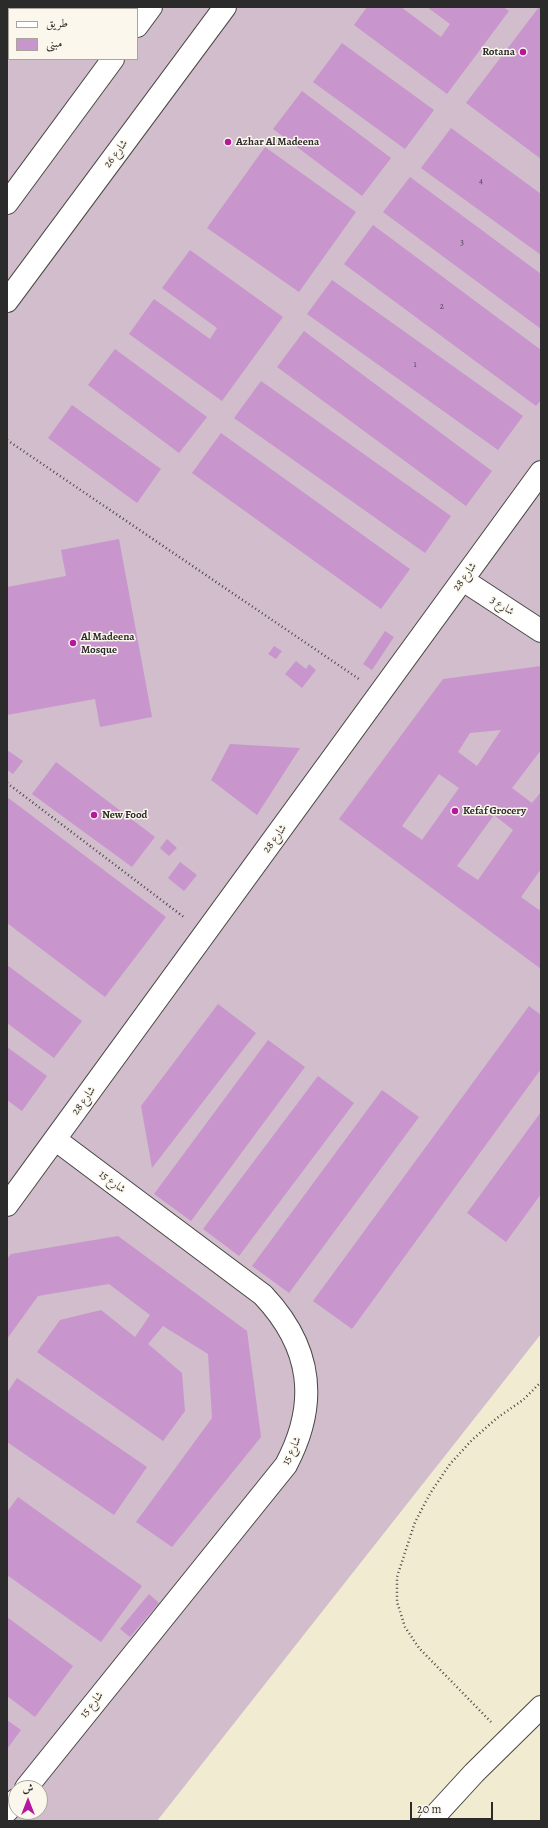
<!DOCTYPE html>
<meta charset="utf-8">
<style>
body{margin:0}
#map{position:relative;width:548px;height:1828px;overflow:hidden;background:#f1ebd2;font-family:Alegreya,Amiri,serif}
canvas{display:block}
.frame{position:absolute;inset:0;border:8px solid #2b2b2b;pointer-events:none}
.legend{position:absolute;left:8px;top:8px;width:130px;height:52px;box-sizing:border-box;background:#fbf7ec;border:1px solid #a8a59f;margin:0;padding:5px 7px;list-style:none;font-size:12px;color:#2b2b2b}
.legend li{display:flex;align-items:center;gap:8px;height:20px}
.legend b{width:20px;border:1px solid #a8a59f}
.north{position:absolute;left:8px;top:1780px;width:40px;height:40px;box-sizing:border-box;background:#fbf7ec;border:1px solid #a8a59f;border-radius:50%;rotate:0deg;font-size:11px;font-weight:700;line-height:16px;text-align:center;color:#2b2b2b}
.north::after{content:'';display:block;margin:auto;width:14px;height:18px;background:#b5179e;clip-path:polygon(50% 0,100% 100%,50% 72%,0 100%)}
.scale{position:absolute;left:410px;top:1802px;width:83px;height:18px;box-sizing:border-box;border:2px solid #2b2b2b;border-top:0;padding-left:5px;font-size:12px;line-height:14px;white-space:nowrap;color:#2b2b2b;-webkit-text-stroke:3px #fbf7ec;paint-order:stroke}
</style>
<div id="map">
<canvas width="548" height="1828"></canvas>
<div class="frame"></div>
<ul class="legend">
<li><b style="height:5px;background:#fff"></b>طريق</li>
<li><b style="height:11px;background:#c896cd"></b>مبنى</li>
</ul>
<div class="north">ش</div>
<div class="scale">20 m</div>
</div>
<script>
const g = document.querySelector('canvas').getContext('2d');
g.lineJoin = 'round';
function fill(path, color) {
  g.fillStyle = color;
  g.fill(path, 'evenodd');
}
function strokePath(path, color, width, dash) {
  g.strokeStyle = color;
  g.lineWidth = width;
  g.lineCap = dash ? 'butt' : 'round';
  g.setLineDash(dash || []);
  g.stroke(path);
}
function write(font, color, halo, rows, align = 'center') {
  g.font = font + ' Alegreya,Amiri,serif';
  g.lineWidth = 3;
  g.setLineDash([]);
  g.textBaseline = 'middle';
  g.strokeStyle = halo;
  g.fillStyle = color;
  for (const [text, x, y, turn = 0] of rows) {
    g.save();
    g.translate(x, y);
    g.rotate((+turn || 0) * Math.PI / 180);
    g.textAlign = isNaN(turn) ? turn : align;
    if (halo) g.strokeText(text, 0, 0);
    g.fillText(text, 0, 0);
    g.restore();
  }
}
fill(new Path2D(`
 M7,7H541V1334L157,1821H7ZM9,9H137V59H9ZM16,1788H40V1812H16Z`), '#d1bdcc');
fill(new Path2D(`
 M7,7H23L21,9H9V26L7,29Z
 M367,7H401L441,37L450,24L427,7H503L509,11L447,94L354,25Z
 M539,7H541V159L466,103Z
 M342,43L434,110L405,149L313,82Z
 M302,91L391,158L362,196L273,129Z
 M451,128L541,194V255L421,168Z
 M265,147L356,212L299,292L207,228Z
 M410,177L541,274V329L383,212Z
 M373,225L541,350V400L536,406L344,264Z
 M190,250L283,317L222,401L129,334L154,299L210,339L217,328L162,288Z
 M332,280L523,416L498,450L307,314Z
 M304,331L492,471L466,506L277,367Z
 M115,349L207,417L179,453L88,385Z
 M261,381L451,516L425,553L234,418Z
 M72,405L161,469L137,503L48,438Z
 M221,433L410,569L381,609L192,473Z
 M119,539L152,717L100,727L95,699L7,715V587L66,576L61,550Z
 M385,631L394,637L372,670L363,664Z
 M274,646L282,651L276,659L268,654Z
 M296,661L306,669L309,664L316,670L302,688L285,674Z
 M541,666V750L512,788L532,803L541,792V869L521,897L539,910L541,907V969L339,819L443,679ZM501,730L477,766L458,752L470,733ZM439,774L459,788L422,840L402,826ZM494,815L513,830L478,880L457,866Z
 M230,744L300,748L257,815L211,780Z
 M7,750L23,761L13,774L7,770Z
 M56,762L155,837L132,867L32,794Z
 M7,797L166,917L105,997L7,923Z
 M167,839L177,848L169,856L160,848Z
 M180,862L197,875L184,891L168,878Z
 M7,965L82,1021L54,1058L7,1023Z
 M218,1004L256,1033L152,1168L141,1106Z
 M529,1006L541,1015V1069L352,1329L313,1301Z
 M268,1040L305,1067L191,1221L154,1194Z
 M7,1047L47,1076L22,1111L7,1100Z
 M318,1076L354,1103L239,1256L203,1229Z
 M382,1090L419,1117L289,1293L252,1266Z
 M541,1112V1194L506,1242L467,1213Z
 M118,1236L247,1331L261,1437L172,1547L136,1522L212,1418L208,1354L163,1326L148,1344L182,1373L185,1411L163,1441L37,1352L60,1320L101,1310L135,1337L150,1315L109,1284L38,1296L7,1339V1259L11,1254Z
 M17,1378L147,1467L114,1515L7,1442V1393Z
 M18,1497L142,1586L101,1642L7,1575V1512Z
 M149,1594L159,1603L130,1637L120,1629Z
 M7,1617L73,1666L35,1717L7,1696Z
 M7,1720L21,1730L7,1749Z`), '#c896cd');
const minor = new Path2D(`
 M137,26L151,7
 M7,203L113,59
 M7,301L225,7
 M463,580L541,631
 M7,1205L541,472
 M26,1788L286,1465C319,1403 312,1347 263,1295L56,1140
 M7,1811L16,1800
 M430,1821L474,1773L541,1707`);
strokePath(minor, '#494844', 24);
strokePath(new Path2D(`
 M7,440L359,679
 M7,783L185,918
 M491,1722L419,1648L405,1627L397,1602V1577L415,1522L431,1492L450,1464L472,1440L497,1418L523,1400L541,1382`), '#494844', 2.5, [1, 3]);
strokePath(minor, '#fff', 22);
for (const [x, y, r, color] of [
 [523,52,4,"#b5179e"],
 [228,142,4,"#b5179e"],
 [73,643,4,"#b5179e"],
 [455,811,4,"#b5179e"],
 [94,815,4,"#b5179e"]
]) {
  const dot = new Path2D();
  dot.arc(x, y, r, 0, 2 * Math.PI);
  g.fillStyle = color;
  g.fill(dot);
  strokePath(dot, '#fbf7ec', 1.5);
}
write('9px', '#524654', null, [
 ["4",481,181],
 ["3",462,243],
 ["2",442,307],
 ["1",415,365]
]);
write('bold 11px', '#2b2b2b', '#fbf7ec', [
 ["Rotana",515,52,"right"],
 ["Azhar Al Madeena",236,142],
 ["Al Madeena",81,637],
 ["Mosque",81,650],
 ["Kefaf Grocery",463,811],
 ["New Food",102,815]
], 'left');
write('11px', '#2b2b2b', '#fbf7ec', [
 ["شارع 26",116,154,-53],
 ["شارع 28",465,577,-54],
 ["شارع 3",502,606,33],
 ["شارع 28",275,839,-54],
 ["شارع 28",84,1101,-54],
 ["شارع 15",112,1182,37],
 ["شارع 15",292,1451,-64],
 ["شارع 15",92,1705,-51]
]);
</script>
